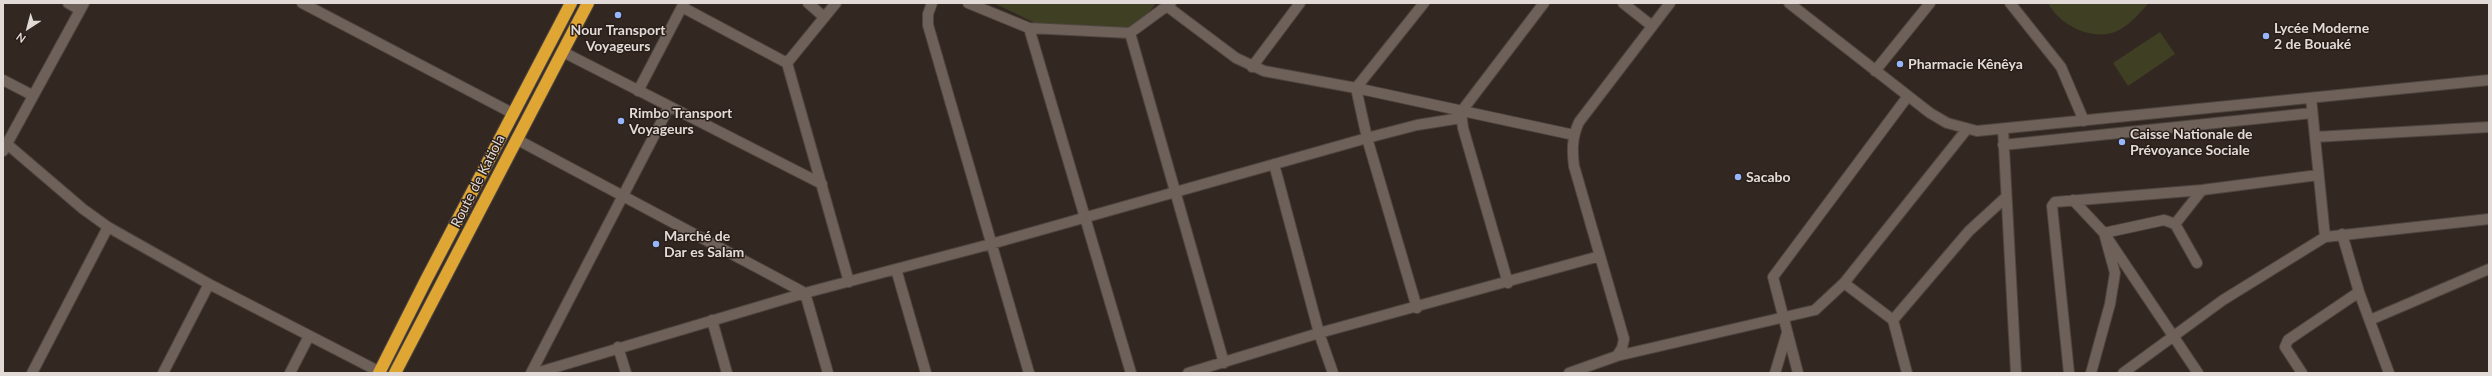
<!DOCTYPE html>
<meta charset="utf-8">
<style>
body{margin:0}
#map{position:relative;width:2492px;height:376px;overflow:hidden;background:#332821;font-family:Lato,sans-serif}
canvas{display:block}
.frame{position:absolute;inset:0;border:4px solid #e2dad6;pointer-events:none}
.north{position:absolute;left:8px;top:8px;width:40px;height:40px;-webkit-text-stroke:3px #291e18;paint-order:stroke;rotate:216deg;font-size:11px;font-weight:700;line-height:16px;text-align:center;color:#e2dad6}
.north::after{content:'';display:block;margin:auto;width:14px;height:18px;background:#e2dad6;clip-path:polygon(50% 0,100% 100%,50% 72%,0 100%)}
</style>
<div id="map">
<canvas width="2492" height="376"></canvas>
<div class="frame"></div>
<div class="north">N</div>
</div>
<script>
const g = document.querySelector('canvas').getContext('2d');
g.lineJoin = 'round';
function fill(path, color) {
  g.fillStyle = color;
  g.fill(path, 'evenodd');
}
function strokePath(path, color, width, dash) {
  g.strokeStyle = color;
  g.lineWidth = width;
  g.lineCap = dash ? 'butt' : 'round';
  g.setLineDash(dash || []);
  g.stroke(path);
}
function write(font, color, halo, rows, align = 'center') {
  g.font = font + ' Lato,sans-serif';
  g.lineWidth = 3;
  g.setLineDash([]);
  g.textBaseline = 'middle';
  g.strokeStyle = halo;
  g.fillStyle = color;
  for (const [text, x, y, turn = 0] of rows) {
    g.save();
    g.translate(x, y);
    g.rotate((+turn || 0) * Math.PI / 180);
    g.textAlign = isNaN(turn) ? turn : align;
    if (halo) g.strokeText(text, 0, 0);
    g.fillText(text, 0, 0);
    g.restore();
  }
}
fill(new Path2D(`
 M994,3H1156L1128,40L1035,23Z
 M2048,3H2149C2140,12 2131,24 2119,30C2095,43 2060,26 2048,3Z
 M2160,32L2175,54L2128,86L2113,63Z`), '#3f3f23');
const minor = new Path2D(`
 M68,3L80,10
 M302,3L514,114
 M808,3L824,17
 M836,3L787,63L849,282
 M932,3L928,14V25L1029,373
 M968,3L1029,28L1130,33L1171,3
 M1623,3L1652,26
 M1789,3L1930,113L1947,123L1977,131L2489,80
 M2010,3L2061,67L2084,121
 M682,7L787,63
 M1168,7L1236,58L1264,71L1356,88L1574,135
 M1029,28L1131,373
 M1130,33L1224,363
 M563,52L822,184
 M1252,67L1300,3
 M1875,71L1930,3
 M3,80L32,95
 M638,91L684,3
 M2311,98L2325,237
 M2003,129L2016,373
 M2315,137L2489,127
 M516,139L805,293L828,373
 M7,144L83,209L108,227L209,284L380,372
 M2003,145L2312,113
 M3,151L84,3
 M1274,164L1319,333L1333,373
 M2073,200L2104,233L2198,373
 M2175,224L2197,263
 M2342,234L2359,292L2389,373
 M896,269L926,373
 M1508,283L1463,128L1461,112L1544,3
 M1844,283L1893,320L1907,373
 M1417,308L1367,138L1356,88L1424,3
 M712,320L727,373
 M1893,320L1969,231L2005,198
 M2370,320L2489,269
 M618,347L626,373
 M1617,356L1622,348L1624,339L1574,166C1572,150 1572,137 1579,122L1670,3
 M32,373L108,227
 M163,373L209,284
 M290,373L309,336
 M531,373L669,107
 M536,373L805,293L991,244L1367,138L1417,125L1461,118
 M1188,373L1319,333L1600,256
 M1569,373L1617,356L1815,310L1844,283L1967,129
 M1775,373L1787,333
 M1798,373L1773,277L1908,96
 M2069,373L2052,206L2055,202L2202,190L2318,175
 M2091,373L2110,304L2115,273L2104,233L2164,220L2175,224L2202,190
 M2123,373L2223,300L2325,237L2489,219
 M2302,373L2285,347L2288,340L2359,292`);
const highway = new Path2D(`
 M379,373L426,280L571,3
 M395,373L588,3`);
strokePath(minor, '#4e4540', 12);
strokePath(highway, '#4e4540', 14);
strokePath(minor, '#6e6159', 10);
strokePath(highway, '#dfa633', 12);
for (const [x, y, r, color] of [
 [618,15,4,"#96b6fd"],
 [2266,36,4,"#96b6fd"],
 [1900,64,4,"#96b6fd"],
 [621,121,4,"#96b6fd"],
 [2122,142,4,"#96b6fd"],
 [1738,177,4,"#96b6fd"],
 [656,244,4,"#96b6fd"]
]) {
  const dot = new Path2D();
  dot.arc(x, y, r, 0, 2 * Math.PI);
  g.fillStyle = color;
  g.fill(dot);
  strokePath(dot, '#291e18', 1.5);
}
write('bold 14px', '#e2dad6', '#291e18', [
 ["Lycée Moderne",2274,28],
 ["2 de Bouaké",2274,44],
 ["Nour Transport",618,30,"center"],
 ["Voyageurs",618,46,"center"],
 ["Pharmacie Kênêya",1908,64],
 ["Rimbo Transport",629,113],
 ["Voyageurs",629,129],
 ["Caisse Nationale de",2130,134],
 ["Prévoyance Sociale",2130,150],
 ["Sacabo",1746,177],
 ["Marché de",664,236],
 ["Dar es Salam",664,252]
], 'left');
write('14px', '#e2dad6', '#291e18', [
 ["Route de Katiola",478,181,-63]
]);
</script>
